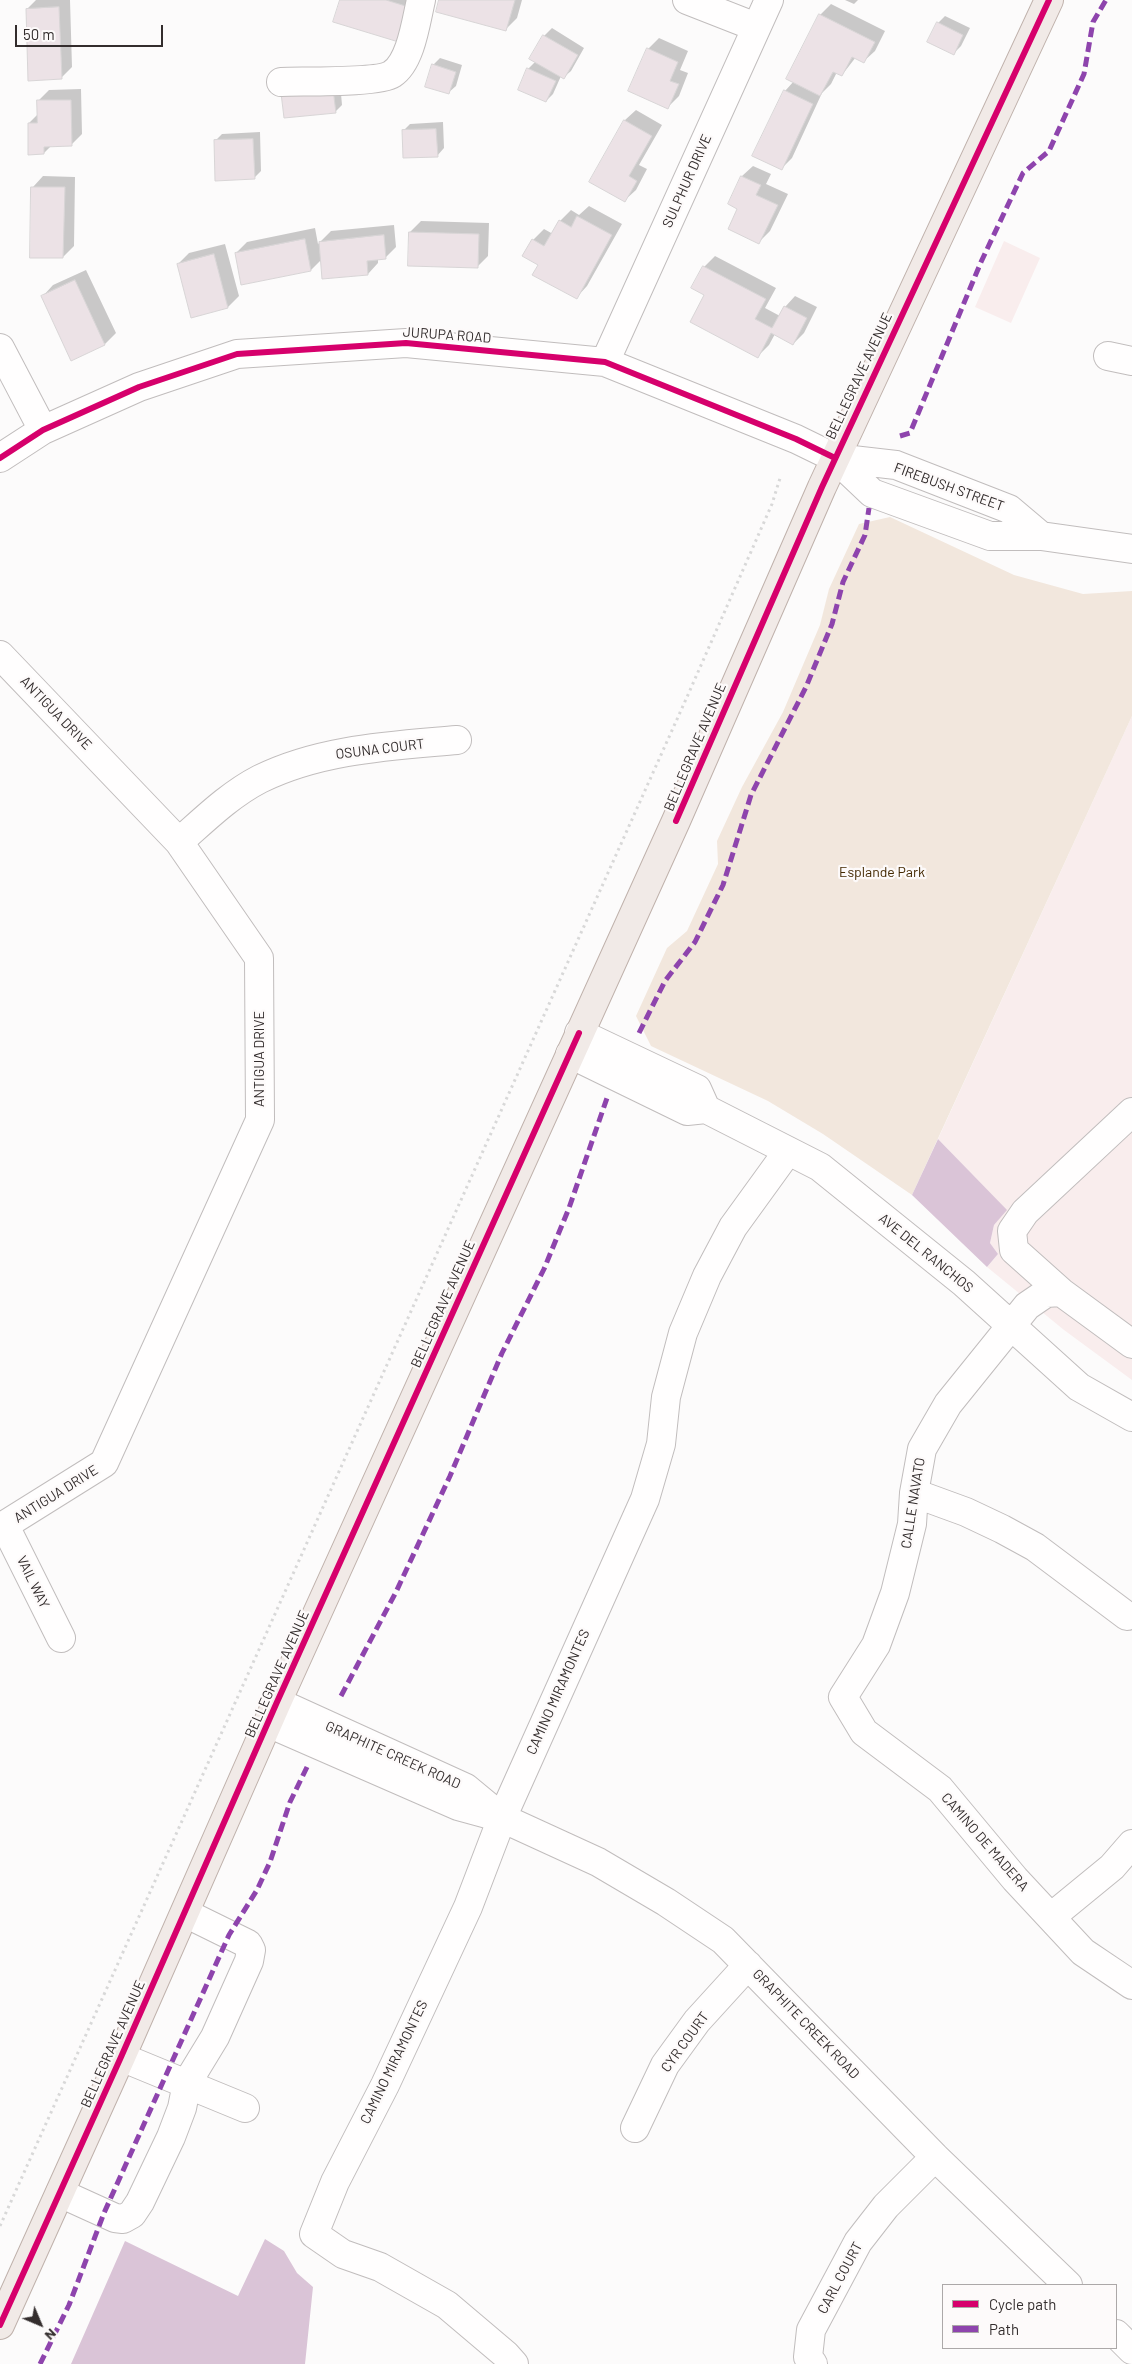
<!DOCTYPE html>
<style>
body{margin:0}
#map{position:relative;width:1132px;height:2364px;overflow:hidden;background:#fcfbfb;font-family:Barlow,sans-serif}
canvas{display:block}
.legend{position:absolute;left:942px;top:2284px;width:175px;height:65px;box-sizing:border-box;background:#fdfafa;border:1px solid #aca8a8;margin:0;padding:6px 9px;list-style:none;font-size:15px;color:#332d2d}
.legend li{display:flex;align-items:center;gap:10px;height:25px}
.legend b{width:25px;border:1px solid #aca8a8}
.north{position:absolute;left:15px;top:2299px;width:50px;height:50px;-webkit-text-stroke:4px #fdfafa;paint-order:stroke;rotate:135deg;font-size:14px;font-weight:700;line-height:20px;text-align:center;color:#332d2d}
.north::after{content:'';display:block;margin:auto;width:18px;height:22px;background:#332d2d;clip-path:polygon(50% 0,100% 100%,50% 72%,0 100%)}
.scale{position:absolute;left:15px;top:25px;width:148px;height:22px;box-sizing:border-box;border:2px solid #332d2d;border-top:0;padding-left:6px;font-size:15px;line-height:18px;white-space:nowrap;color:#332d2d;-webkit-text-stroke:4px #fdfafa;paint-order:stroke}
</style>
<div id="map">
<canvas width="1132" height="2364"></canvas>
<ul class="legend">
<li><b style="height:6px;background:#d6006c"></b>Cycle path</li>
<li><b style="height:6px;background:#8e44ad"></b>Path</li>
</ul>
<div class="north">N</div>
<div class="scale">50 m</div>
</div>
<script>
const g = document.querySelector('canvas').getContext('2d');
g.lineJoin = 'round';
function fill(path, color) {
  g.fillStyle = color;
  g.fill(path, 'evenodd');
}
function strokePath(path, color, width, dash) {
  g.strokeStyle = color;
  g.lineWidth = width;
  g.lineCap = dash ? 'butt' : 'round';
  g.setLineDash(dash || []);
  g.stroke(path);
}
function write(font, color, halo, rows, align = 'center') {
  g.font = font + ' Barlow,sans-serif';
  g.lineWidth = 4.5;
  g.setLineDash([]);
  g.textBaseline = 'middle';
  g.strokeStyle = halo;
  g.fillStyle = color;
  for (const [text, x, y, turn = 0] of rows) {
    g.save();
    g.translate(x, y);
    g.rotate((+turn || 0) * Math.PI / 180);
    g.textAlign = isNaN(turn) ? turn : align;
    if (halo) g.strokeText(text, 0, 0);
    g.fillText(text, 0, 0);
    g.restore();
  }
}
fill(new Path2D(`
 M1004,241L1040,258L1011,323L975,307Z
 M1132,716V1380L1064,1330L987,1267L998,1254L990,1243L994,1225L1006,1210L938,1139Z`), '#f9eded');
fill(new Path2D(`
 M890,517L1014,575L1083,594L1132,591V716L912,1195L823,1134L768,1101L651,1046L636,1016L667,948L687,931L718,864L717,841L742,787L783,712L820,625L829,589L859,524Z`), '#f2e7dd');
fill(new Path2D(`
 M938,1139L1007,1210L994,1225L990,1243L998,1254L987,1267L912,1195Z
 M265,2239L284,2251L297,2273L313,2287L305,2364H71L125,2241L238,2296Z`), '#dac4d7');
fill(new Path2D(`
 M36,0H70L72,67L61,78L27,9Z
 M341,0H422L413,30Z
 M441,0H522L517,18L506,29Z
 M845,0H858L854,4Z
 M831,4L885,31L875,51L864,61L856,57L842,75L837,72L831,84L822,93L792,158L782,168L785,91L794,81L820,15Z
 M945,16L970,28L961,46L954,53L938,23Z
 M552,28L584,48L571,71L563,78L561,76L553,94L546,101L519,89L528,69L536,61L531,58L544,36Z
 M659,38L688,51L680,70L688,73L679,96L668,107L648,49Z
 M440,58L462,65L456,86L448,93L433,65Z
 M340,82L342,105L335,112L285,117Z
 M81,89L82,134L71,145L51,146L44,153L29,123L38,114V101L49,90Z
 M636,110L662,125L639,165L647,169L636,190L625,200L590,181L625,120Z
 M443,122L444,148L437,156L403,131L410,124Z
 M260,132L261,171L254,178L215,141L222,134Z
 M753,166L771,174L766,184L788,194L770,231L759,242L739,208L729,204L742,176Z
 M43,176L75,177L74,246L63,257L33,187Z
 M589,206L622,224L587,286L577,297L540,264L533,240L544,229L553,234L560,221L571,210L579,215Z
 M421,221L489,223L488,256L477,267L410,232Z
 M394,225L396,247L385,258L378,259V263L368,274L322,259L311,270L236,253L247,242L315,228L318,244L331,231Z
 M225,244L239,296L228,307L192,316L178,264L189,253Z
 M715,256L776,288L765,308L780,316L785,307L795,296L817,307L804,333L793,344L775,334L769,345L758,356L706,294L704,267Z
 M86,270L116,333L105,344L43,296L53,285Z`), '#0003');
const building = new Path2D(`
 M340,0H386L412,8L402,43L333,22Z
 M439,0H515L506,31L436,12Z
 M59,7L62,79L28,81L26,9Z
 M819,14L875,42L864,63L852,57L842,76L833,72L820,96L786,79Z
 M937,22L963,35L954,55L927,42Z
 M543,35L578,55L564,79L529,59Z
 M647,48L678,62L670,81L679,84L668,109L628,91Z
 M432,64L456,72L449,94L425,87Z
 M527,68L556,81L546,102L518,90Z
 M333,89L336,113L284,118L281,93Z
 M784,90L813,104L782,170L752,156Z
 M37,100H71L72,146L44,147V154L28,155V123H37Z
 M624,120L652,136L629,176L637,181L625,202L589,182Z
 M436,129L438,157L403,158L402,130Z
 M253,139L255,179L215,181L214,140Z
 M741,176L761,185L756,195L778,205L759,244L728,229L737,209L728,204Z
 M31,187H65L63,258H30Z
 M577,216L612,235L577,299L532,275L538,265L522,256L532,239L544,246L559,220L571,227Z
 M409,232L479,234L478,268L408,266Z
 M384,235L386,259L367,261L368,275L322,279L319,242Z
 M305,239L311,271L241,285L235,253Z
 M214,254L228,308L191,318L177,264Z
 M703,266L766,299L755,319L772,328L784,306L807,318L793,345L771,333L758,358L690,322L704,295L691,288Z
 M75,280L105,345L71,361L41,296Z`);
fill(building, '#ece2e6');
strokePath(building, '#d8d5d6', 1);
const minor = new Path2D(`
 M687,0L756,27
 M281,82C301,81 379,83 392,74C411,62 416,21 421,0
 M0,348L43,430
 M1108,356L1132,361
 M605,362L769,0
 M0,458L43,430L139,387L237,354L406,343L605,362L796,439L835,458L896,465L1009,509L1041,536
 M835,458L872,493L990,536H1041L1132,549
 M0,655L179,842L259,958L260,1120L104,1463L0,1528
 M179,842C204,820 229,795 260,779C321,749 390,746 457,740
 M579,1033L697,1089L706,1109
 M570,1054L687,1111L706,1109L820,1167L964,1283L1079,1387L1132,1417
 M1061,1292L1014,1250L1012,1231L1025,1212L1132,1112
 M1132,1344L1061,1292L1046,1293L1027,1306L948,1404L922,1449L914,1493L912,1524L895,1593L876,1645L843,1697L864,1732L940,1789L1015,1879L1083,1952L1132,1985
 M914,1493L966,1512L1002,1529L1035,1547L1127,1616
 M5,1526L61,1638
 M277,1702L466,1788L495,1812
 M268,1723L458,1806L502,1818L598,1862L666,1902L723,1940L935,2157L1068,2285
 M1051,1917L1112,1867L1132,1844
 M121,2057L245,2108
 M635,2128L665,2065L697,2021L748,1965
 M60,2193L115,2218L123,2219L132,2214L140,2202L171,2137L182,2108L187,2083L215,2037L249,1961L251,1950L248,1944L185,1913
 M1116,2334L1132,2350
 M514,2364L506,2355L447,2305L380,2267L343,2254L314,2234L335,2182L385,2085L468,1907L502,1818L645,1499L661,1444L666,1397L683,1333L707,1276L733,1227L788,1151
 M813,2364L808,2357L811,2330L858,2242L886,2206L935,2157`);
const major = new Path2D(`
 M0,2325L121,2057L277,1702L676,821L822,487L1049,0`);
strokePath(minor, '#c1bdbd', 30);
strokePath(major, '#bfb1ab', 30);
strokePath(new Path2D(`
 M0,2226L687,697L772,504L781,475`), '#d8d8d8', 3, [2.5, 4]);
strokePath(minor, '#fffefe', 28);
strokePath(major, '#f1eae7', 28);
strokePath(new Path2D(`
 M900,436L910,433L981,262L1023,173L1049,151L1084,74L1093,22L1106,0
 M639,1033L665,981L695,942L723,885L751,795L806,687L832,624L843,582L865,535L869,508
 M341,1696L396,1592L450,1476L502,1353L544,1269L569,1208L607,1098
 M40,2364L69,2305L104,2213L229,1935L257,1890L270,1862L290,1802L309,1763`), '#8e44ad', 5, [10, 5]);
strokePath(new Path2D(`
 M0,458L43,430L139,387L237,354L406,343L605,362L796,439L835,458
 M676,821L822,487L1049,0
 M0,2325L121,2057L277,1702L579,1033`), '#d6006c', 6);
write('14px', '#332d2d', '#fdfafa', [
 ["SULPHUR DRIVE",687,181,-66],
 ["JURUPA ROAD",447,335,4],
 ["BELLEGRAVE AVENUE",859,376,-65],
 ["FIREBUSH STREET",949,487,20],
 ["ANTIGUA DRIVE",56,713,46],
 ["BELLEGRAVE AVENUE",695,747,-67],
 ["OSUNA COURT",380,749,-7],
 ["ANTIGUA DRIVE",259,1059,-90],
 ["AVE DEL RANCHOS",926,1253,39],
 ["BELLEGRAVE AVENUE",443,1304,-66],
 ["ANTIGUA DRIVE",56,1494,-32],
 ["CALLE NAVATO",913,1503,-81],
 ["VAIL WAY",33,1582,64],
 ["BELLEGRAVE AVENUE",277,1674,-66],
 ["CAMINO MIRAMONTES",558,1692,-66],
 ["GRAPHITE CREEK ROAD",393,1755,24],
 ["CAMINO DE MADERA",985,1842,49],
 ["GRAPHITE CREEK ROAD",806,2024,46],
 ["CYR COURT",685,2042,-54],
 ["BELLEGRAVE AVENUE",113,2044,-66],
 ["CAMINO MIRAMONTES",394,2062,-64],
 ["CARL COURT",840,2278,-62]
]);
write('14px', '#432800', '#fdfafa', [
 ["Esplande Park",882,872]
]);
</script>
